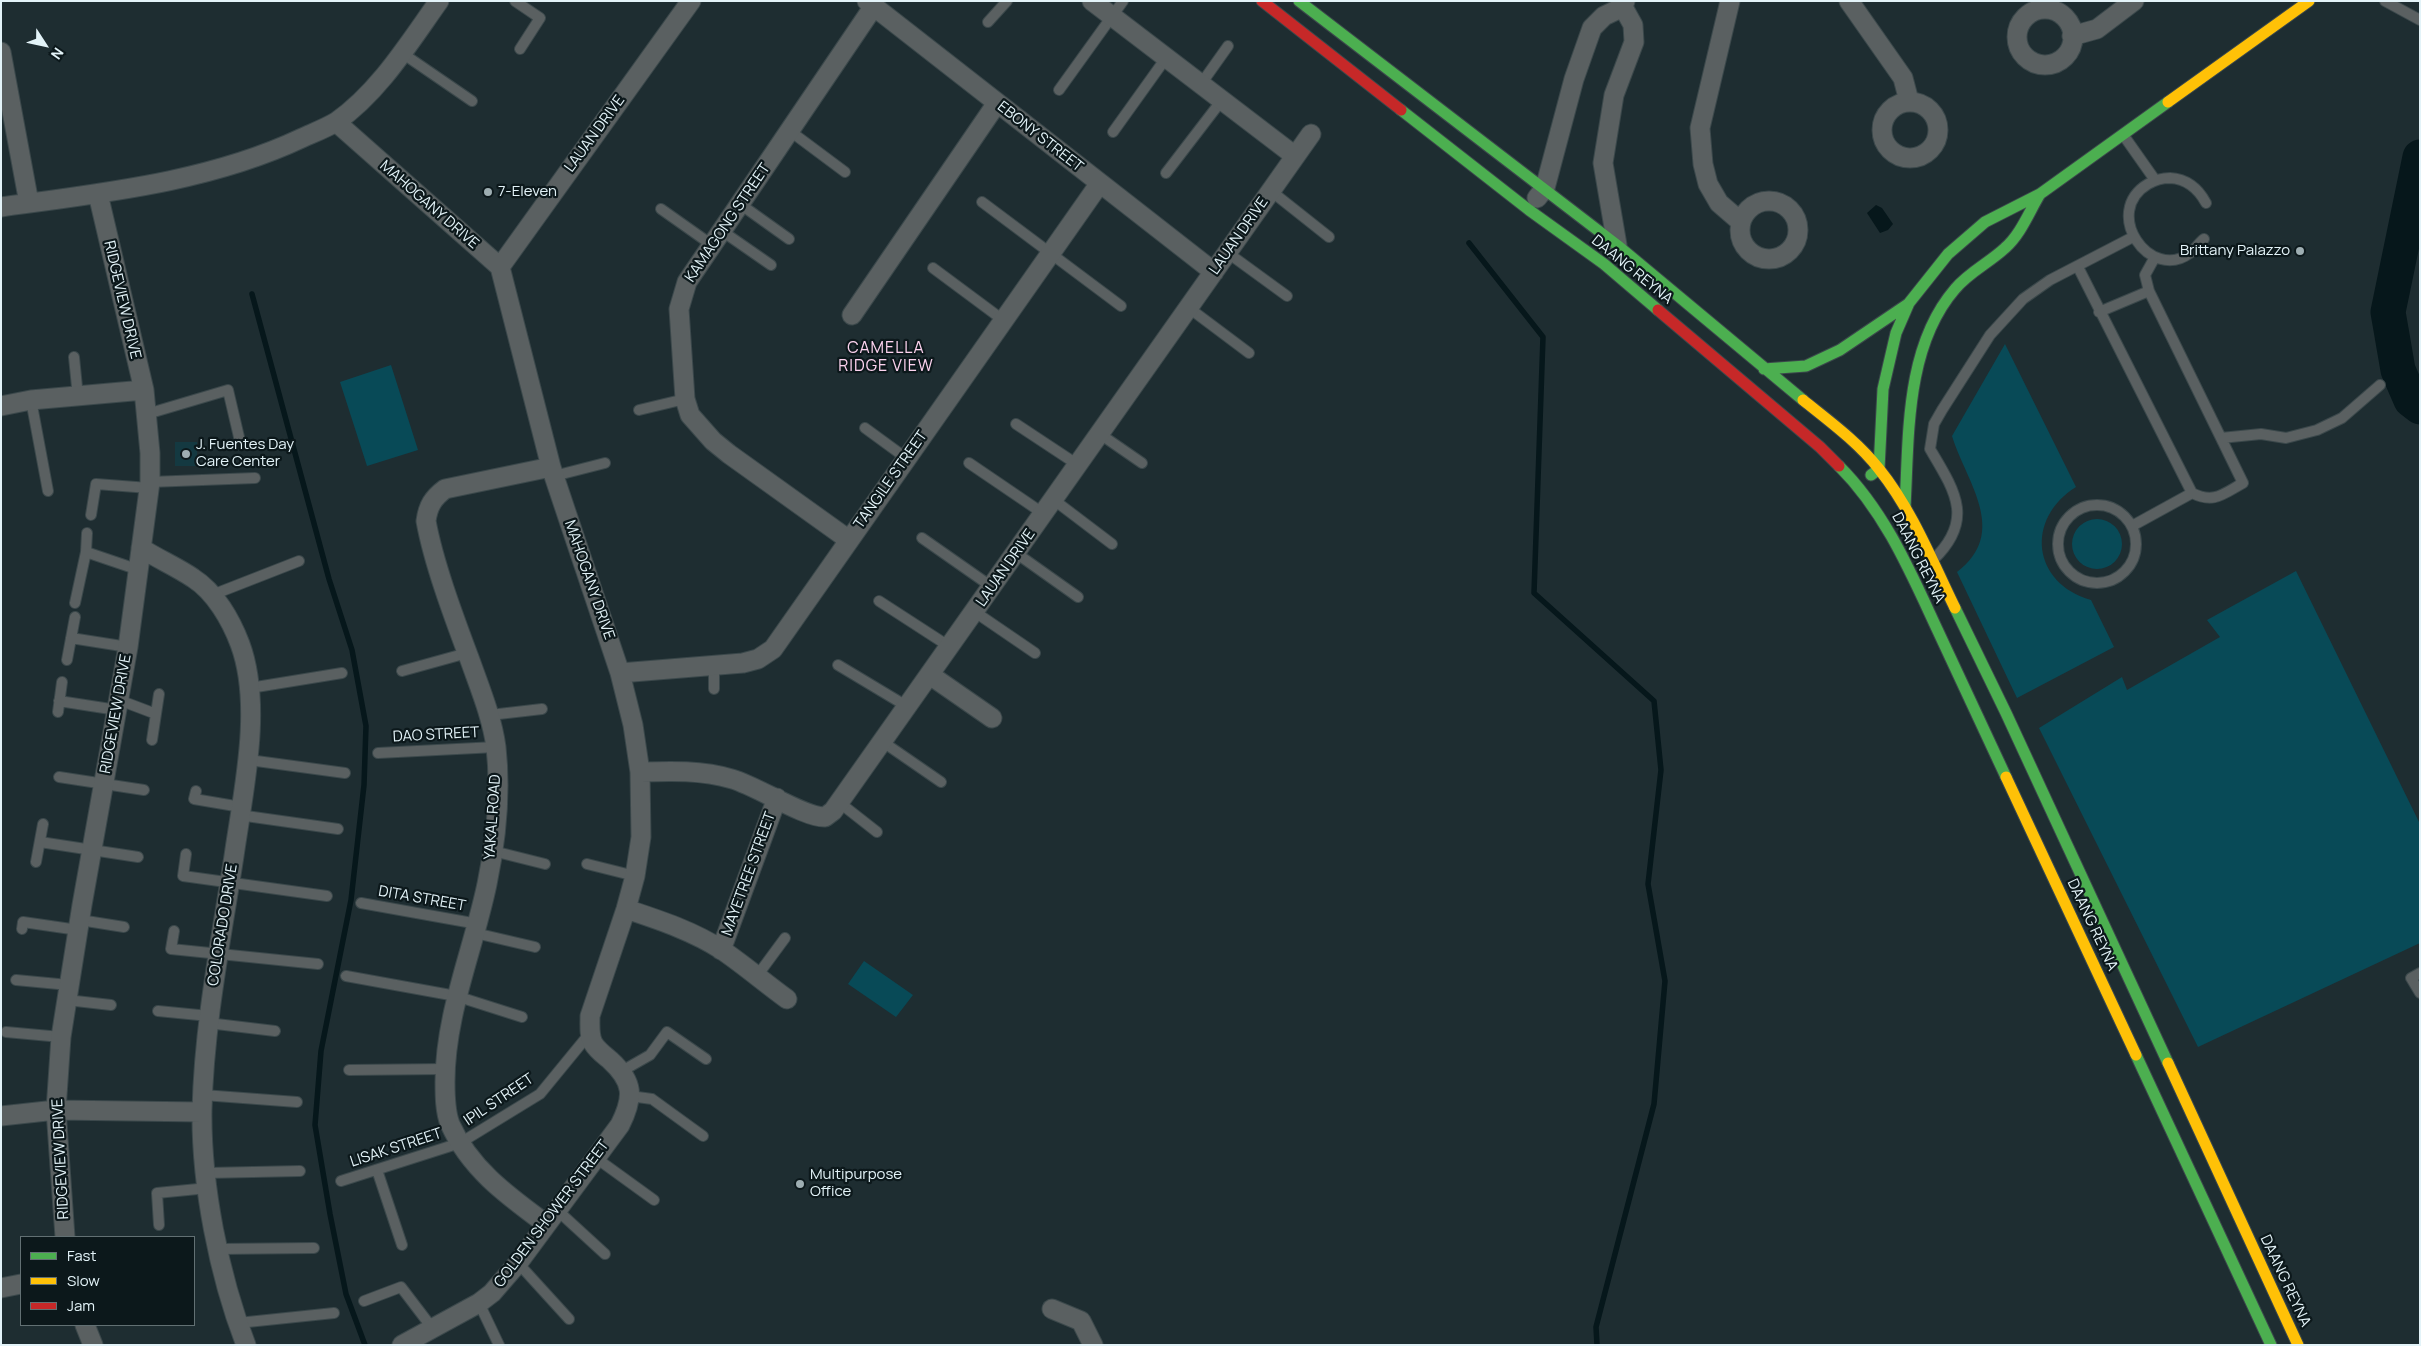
<!DOCTYPE html>
<style>
body{margin:0}
#map{position:relative;width:2421px;height:1346px;overflow:hidden;background:#1e2d31;font-family:Manrope,sans-serif}
canvas{display:block}
.frame{position:absolute;inset:0;border:2px solid #e3f3f8;pointer-events:none}
.legend{position:absolute;left:20px;top:1236px;width:175px;height:90px;box-sizing:border-box;background:#0c181b;border:1px solid #627073;margin:0;padding:6px 9px;list-style:none;font-size:15px;color:#e3f3f8}
.legend li{display:flex;align-items:center;gap:10px;height:25px}
.legend b{width:25px;border:1px solid #627073}
.north{position:absolute;left:20px;top:20px;width:50px;height:50px;-webkit-text-stroke:4px #0c181b;paint-order:stroke;rotate:125deg;font-size:14px;font-weight:700;line-height:20px;text-align:center;color:#e3f3f8}
.north::after{content:'';display:block;margin:auto;width:18px;height:22px;background:#e3f3f8;clip-path:polygon(50% 0,100% 100%,50% 72%,0 100%)}
</style>
<div id="map">
<canvas width="2421" height="1346"></canvas>
<div class="frame"></div>
<ul class="legend">
<li><b style="height:6px;background:#4caf50"></b>Fast</li>
<li><b style="height:6px;background:#ffc107"></b>Slow</li>
<li><b style="height:6px;background:#c62828"></b>Jam</li>
</ul>
<div class="north">N</div>
</div>
<script>
const g = document.querySelector('canvas').getContext('2d');
g.lineJoin = 'round';
function fill(path, color) {
  g.fillStyle = color;
  g.fill(path, 'evenodd');
}
function strokePath(path, color, width, dash) {
  g.strokeStyle = color;
  g.lineWidth = width;
  g.lineCap = dash ? 'butt' : 'round';
  g.setLineDash(dash || []);
  g.stroke(path);
}
function write(font, color, halo, rows, align = 'center') {
  g.font = font + ' Manrope,sans-serif';
  g.lineWidth = 4.5;
  g.setLineDash([]);
  g.textBaseline = 'middle';
  g.strokeStyle = halo;
  g.fillStyle = color;
  for (const [text, x, y, turn = 0] of rows) {
    g.save();
    g.translate(x, y);
    g.rotate((+turn || 0) * Math.PI / 180);
    g.textAlign = isNaN(turn) ? turn : align;
    if (halo) g.strokeText(text, 0, 0);
    g.fillText(text, 0, 0);
    g.restore();
  }
}
fill(new Path2D(`
 M175,442H197V466H175Z`), '#143941');
fill(new Path2D(`
 M2005,344L2076,487C2025,519 2032,583 2091,600L2114,647L2017,698L1957,572C2010,532 1966,482 1952,436Z
 M391,365L418,450L367,466L340,382Z
 M2072 544a25 25 0 1 1 50 0a25 25 0 1 1-50 0Z
 M2296,571L2420,824V943L2198,1047L2039,728L2122,677L2127,690L2220,637L2207,620Z
 M864,961L913,995L896,1017L848,984Z`), '#084a57');
fill(new Path2D(`
 M1876,205L1882,208L1893,224L1888,230L1880,233L1867,213Z`), '#06171b');
strokePath(new Path2D(`
 M1469,243L1543,337L1534,593L1654,701L1661,770L1648,884L1665,981L1654,1104L1596,1327L1597,1345
 M252,294L329,579L352,650L366,726L364,785L351,900L321,1051L315,1125L330,1214L346,1294L365,1345`), '#06171b', 5.5);
strokePath(new Path2D(`
 M2420,157L2388,312L2398,370L2411,400L2420,407`), '#06171b', 35);
const lane = new Path2D(`
 M515,1L540,18L520,49
 M2385,1L2420,20
 M988,22L1007,1
 M402,53L472,101
 M1201,84L1228,46
 M1059,90L1123,1
 M790,131L845,172
 M1113,132L1166,58
 M2124,136L2155,180
 M1166,173L1222,100
 M1271,191L1329,237
 M982,202L1121,306
 M740,204L789,239
 M661,209L712,245
 M722,231L771,265
 M2204,239C2199,243 2195,249 2190,253C2150,283 2101,212 2148,184C2155,180 2162,178 2170,178C2187,179 2198,188 2206,203
 M1228,253L1287,296
 M2078,267L2192,493C2214,504 2223,494 2243,483L2149,291L2145,275L2155,257
 M933,268L1003,320
 M1189,308L1249,353
 M2099,312L2149,291
 M74,357L78,397
 M31,400L48,491
 M639,410L685,399
 M147,414L228,390L239,437
 M1016,424L1078,465
 M865,428L906,458
 M1100,434L1142,463
 M2221,438L2261,434L2286,438L2317,430L2342,418L2380,385
 M969,463L1044,514
 M554,476L605,463
 M150,482L255,478
 M1054,500L1112,544
 M2058 544a39 39 0 1 1 78 0a39 39 0 1 1-78 0Z
 M91,515L96,484L149,488
 M2132,526L2192,493
 M922,538L992,587
 M86,552L139,570
 M1016,553L1078,597
 M1933,560C1975,520 1955,491 1930,449L1934,424L1942,410L1990,335L2023,299L2050,280L2133,237
 M212,595L299,561
 M879,601L950,647
 M75,603L86,552L87,533
 M975,612L1035,653
 M71,638L128,647
 M67,660L75,617
 M838,665L908,707
 M714,666V689
 M402,671L467,653
 M250,688L342,673
 M119,700L156,714
 M59,701L117,710
 M58,712L62,682
 M490,715L542,709
 M152,740L159,694
 M883,742L941,782
 M378,753L496,747
 M249,760L345,773
 M59,777L144,790
 M196,791L194,799L241,807
 M840,803L877,832
 M239,815L338,829
 M40,842L138,857
 M493,851L545,864
 M186,854L183,876L327,896
 M36,862L43,824
 M587,864L635,876
 M361,903L478,924
 M80,920L124,927
 M22,929L23,922L78,930
 M174,931L171,949L318,964
 M475,933L535,947
 M2420,973L2411,978L2420,993
 M346,976L456,996L522,1017
 M757,976L785,938
 M16,980L69,985
 M67,1000L111,1005
 M158,1011L209,1016
 M208,1023L275,1031
 M6,1032L61,1037
 M349,1070L445,1069
 M622,1071L650,1055L667,1032L706,1059
 M203,1095L297,1102
 M630,1096L652,1099L703,1136
 M596,1158L654,1200
 M377,1170L402,1245
 M206,1173L300,1171
 M341,1181L460,1143L540,1094L590,1033
 M557,1210L605,1254
 M159,1225L157,1193L208,1188
 M217,1249L314,1248
 M518,1263L569,1319
 M364,1301L401,1287L433,1329
 M479,1303L499,1345
 M238,1323L334,1313`);
const street = new Path2D(`
 M867,1L1214,272
 M1092,1L1295,156
 M1730,1L1700,128L1703,164L1708,184L1719,203L1741,222
 M1849,1L1903,78L1909,101
 M2017 37a28 28 0 1 1 56 0a28 28 0 1 1-56 0Z
 M2072,36L2097,29L2134,1
 M1,52L29,203
 M1882 130a28 28 0 1 1 56 0a28 28 0 1 1-56 0Z
 M336,122L500,267L551,467L620,673L633,725L640,772L641,837L635,876L626,909L590,1016C590,1026 589,1035 593,1043C597,1050 604,1055 610,1060C634,1082 634,1097 620,1125L518,1263L492,1293L479,1303L402,1345
 M1537,198L1545,188L1574,79L1592,28L1604,16L1623,7L1625,1
 M1740 230a29 29 0 1 1 58 0a29 29 0 1 1-58 0Z
 M1,207C102,193 209,182 302,138C313,133 326,128 336,122C379,92 409,43 439,1
 M1614,249L1617,245L1603,163L1614,95L1634,42L1633,25L1623,7
 M500,267L691,1
 M852,315L997,103
 M1,406L31,400L144,390
 M849,540L729,454L713,441L690,415L685,399L679,309L687,282L874,6
 M141,548C158,559 177,567 193,578C215,592 231,620 240,644C263,706 243,792 234,856C221,940 204,1025 202,1110C201,1184 219,1276 246,1345
 M620,673L743,663L758,659L773,649L1100,183
 M930,675L992,718
 M640,772C671,771 702,770 732,779C757,786 805,818 825,817L833,811L1311,134
 M626,909C659,920 693,931 722,950C744,965 765,983 787,999
 M721,950L777,798
 M1,1116L56,1110L202,1112
 M546,1224C508,1196 470,1169 450,1124C445,1111 445,1095 445,1082C445,1014 473,951 487,884C496,841 501,792 496,747C492,718 481,691 471,663C455,620 434,565 426,521C428,506 433,498 445,489L551,467
 M65,1237L56,1110L61,1037L82,905L128,647L150,482V453L144,390L98,194
 M1,1288L21,1284
 M1052,1309L1081,1321L1093,1345
 M85,1325L93,1345`);
const fast = new Path2D(`
 M1299,1L1617,245L1803,400
 M1401,110L1529,210L1604,264L1658,310
 M1764,369L1806,366L1840,350L1908,304
 M1839,466C1885,512 1910,571 1937,629C1960,678 1983,728 2006,777
 M1871,475L1879,469L1883,389L1896,333L1909,303L1948,254L1985,222L2040,194L2168,102
 M1905,507C1909,435 1905,347 1955,289C1969,272 1989,263 2005,248C2021,234 2029,212 2040,194
 M1955,608L2006,713L2168,1063
 M2136,1055L2271,1345`);
const slow = new Path2D(`
 M2168,102L2309,1
 M1803,400C1829,421 1858,442 1879,469C1912,510 1932,561 1955,608
 M2006,777L2136,1055
 M2168,1063L2298,1345`);
const jam = new Path2D(`
 M1262,1L1401,110
 M1658,310L1820,447L1839,466`);
strokePath(lane, '#3b484b', 12);
strokePath(street, '#3b484b', 21);
strokePath(fast, '#3b484b', 13);
strokePath(slow, '#3b484b', 13);
strokePath(jam, '#3b484b', 13);
strokePath(lane, '#5a6061', 10);
strokePath(street, '#5a6061', 19);
strokePath(fast, '#4caf50', 11);
strokePath(slow, '#ffc107', 11);
strokePath(jam, '#c62828', 11);
for (const [x, y, r, color] of [
 [488,192,5,"#9eaeb2"],
 [2300,251,5,"#9eaeb2"],
 [186,454,5,"#9eaeb2"],
 [800,1184,5,"#9eaeb2"]
]) {
  const dot = new Path2D();
  dot.arc(x, y, r, 0, 2 * Math.PI);
  g.fillStyle = color;
  g.fill(dot);
  strokePath(dot, '#0c181b', 2);
}
write('15px', '#e3f3f8', '#0c181b', [
 ["LAUAN DRIVE",595,134,-54],
 ["EBONY STREET",1040,137,38],
 ["MAHOGANY DRIVE",429,205,41],
 ["KAMAGONG STREET",728,223,-56],
 ["LAUAN DRIVE",1239,236,-55],
 ["DAANG REYNA",1632,270,39],
 ["RIDGEVIEW DRIVE",122,300,77],
 ["TANGILE STREET",891,480,-55],
 ["DAANG REYNA",1918,558,63],
 ["LAUAN DRIVE",1006,568,-55],
 ["MAHOGANY DRIVE",589,580,71],
 ["RIDGEVIEW DRIVE",116,714,-80],
 ["DAO STREET",436,735,-3],
 ["YAKAL ROAD",493,817,-86],
 ["MAYETREE STREET",749,874,-70],
 ["DITA STREET",422,899,10],
 ["COLORADO DRIVE",223,925,-81],
 ["DAANG REYNA",2092,925,65],
 ["IPIL STREET",499,1100,-34],
 ["LISAK STREET",396,1148,-18],
 ["RIDGEVIEW DRIVE",61,1159,-93],
 ["GOLDEN SHOWER STREET",552,1214,-53],
 ["DAANG REYNA",2285,1281,65]
]);
write('15px', '#e3f3f8', '#0c181b', [
 ["7-Eleven",498,192],
 ["Brittany Palazzo",2290,251,"right"],
 ["J. Fuentes Day",196,445],
 ["Care Center",196,462],
 ["Multipurpose",810,1175],
 ["Office",810,1192]
], 'left');
g.letterSpacing = '1px';
write('16px', '#fed4f0', '#0c181b', [
 ["CAMELLA",886,349],
 ["RIDGE VIEW",886,367]
]);
g.letterSpacing = '0px';
</script>
